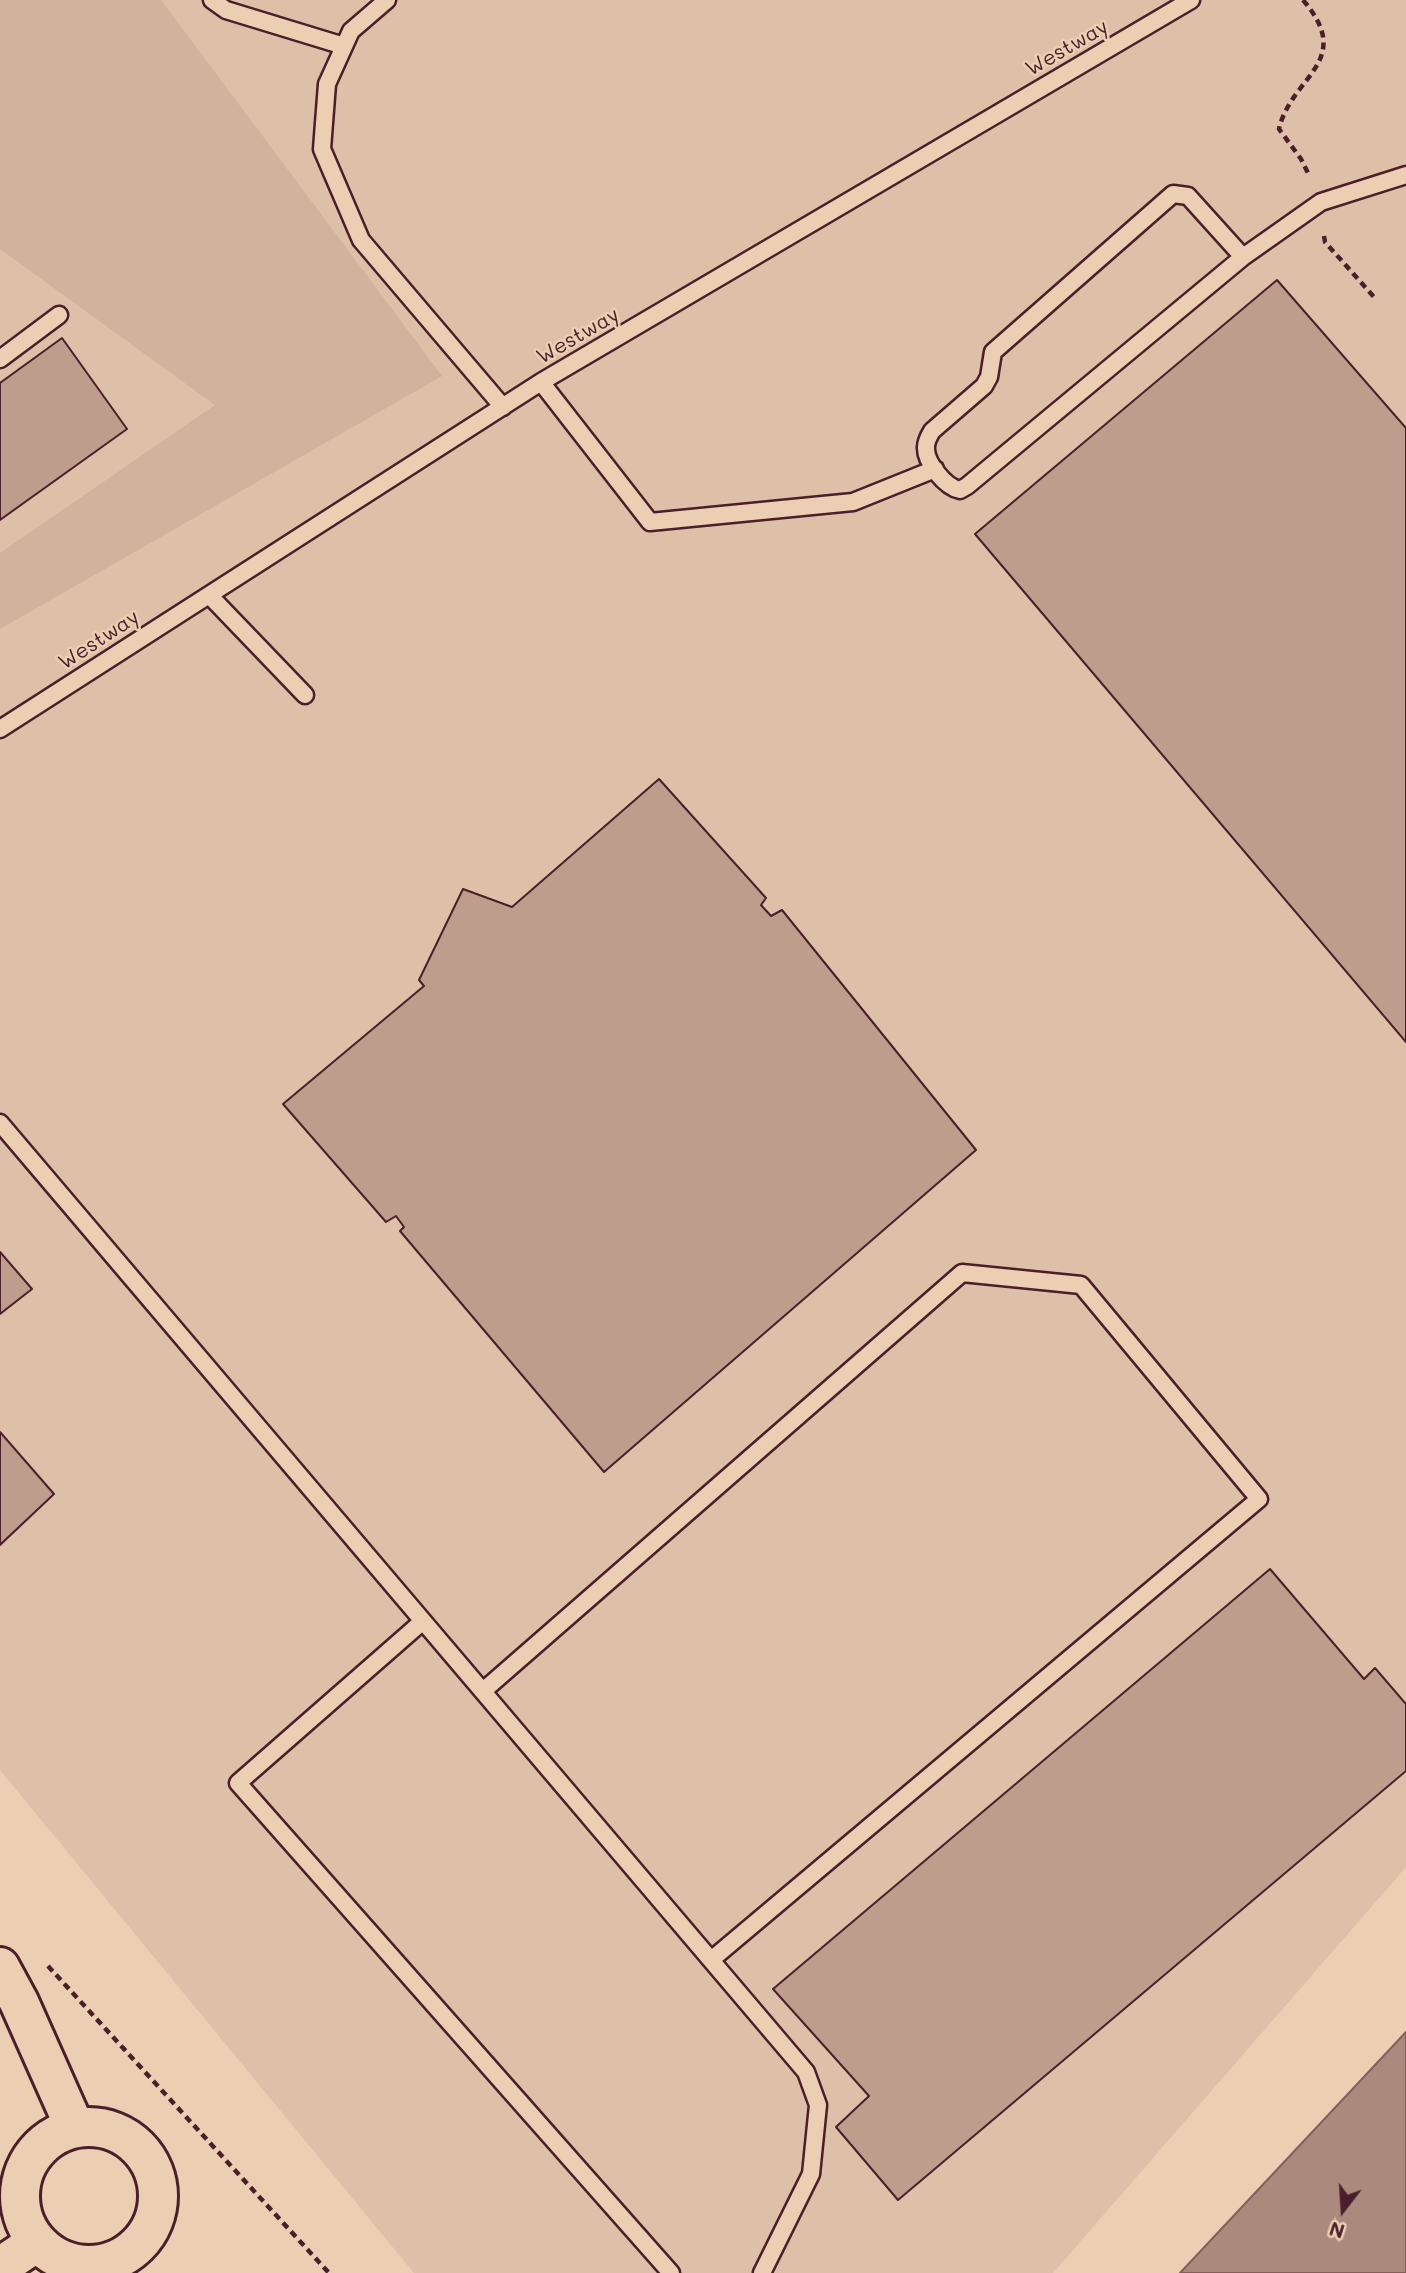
<!DOCTYPE html>
<style>
body{margin:0}
#map{position:relative;width:1406px;height:2273px;overflow:hidden;background:#ecceb2;font-family:Mali,sans-serif}
canvas{display:block}
.north{position:absolute;left:1308px;top:2175px;width:70px;height:70px;-webkit-text-stroke:5px #ecceb2;paint-order:stroke;rotate:197deg;font-size:19px;font-weight:700;line-height:28px;text-align:center;color:#4a1f2b}
.north::after{content:'';display:block;margin:auto;width:24px;height:32px;background:#4a1f2b;clip-path:polygon(50% 0,100% 100%,50% 72%,0 100%)}
</style>
<div id="map">
<canvas width="1406" height="2273"></canvas>
<div class="north">N</div>
</div>
<script>
const g = document.querySelector('canvas').getContext('2d');
g.lineJoin = 'round';
function fill(path, color) {
  g.fillStyle = color;
  g.fill(path, 'evenodd');
}
function strokePath(path, color, width, dash) {
  g.strokeStyle = color;
  g.lineWidth = width;
  g.lineCap = dash ? 'butt' : 'round';
  g.setLineDash(dash || []);
  g.stroke(path);
}
function write(font, color, halo, rows, align = 'center') {
  g.font = font + ' Mali,sans-serif';
  g.lineWidth = 5;
  g.setLineDash([]);
  g.textBaseline = 'middle';
  g.strokeStyle = halo;
  g.fillStyle = color;
  for (const [text, x, y, turn = 0] of rows) {
    g.save();
    g.translate(x, y);
    g.rotate((+turn || 0) * Math.PI / 180);
    g.textAlign = isNaN(turn) ? turn : align;
    if (halo) g.strokeText(text, 0, 0);
    g.fillText(text, 0, 0);
    g.restore();
  }
}
fill(new Path2D(`
 M0,0H1406V1867L1053,2273H414L0,1770Z`), '#debfa7');
fill(new Path2D(`
 M0,0H161L442,376L0,629V553L215,405L0,249Z`), '#d1b29c');
const water = new Path2D(`
 M1406,2032V2273H1180Z`);
fill(water, '#ab897d');
strokePath(water, '#845f5c', 2);
const building = new Path2D(`
 M1277,280L1406,428V1042L975,534Z
 M62,338L127,429L0,520V383Z
 M659,779L766,898L761,905L771,916L782,910L976,1150L604,1472L400,1231L404,1227L396,1216L386,1222L283,1104L424,986L419,980L463,889L512,907Z
 M0,1252L32,1289L0,1314Z
 M0,1432L54,1494L0,1545Z
 M1270,1569L1364,1679L1375,1668L1406,1704V1771L898,2200L836,2127L869,2096L773,1989Z`);
fill(building, '#bf9d8d');
strokePath(building, '#4a1f2b', 2);
const lane = new Path2D(`
 M212,0L226,10L344,46
 M387,0L351,31L327,84L322,149L361,240L503,407
 M1243,257L1188,196L1173,194L993,352L989,377L984,386L932,431C929,436 926,441 926,447C925,462 945,487 960,490L967,486L1243,257L1321,202L1406,175
 M0,359L59,315
 M541,382L650,522L853,502L935,469
 M209,595L305,695
 M0,729L541,382L1191,0
 M0,1123L806,2072L818,2105L811,2174L762,2273
 M423,1621L238,1783L671,2273
 M483,1691L962,1273L1081,1285L1259,1499L711,1960`);
const secondary = new Path2D(`
 M0,1967L19,2002L75,2128
 M20 2196a69 69 0 1 1 138 0a69 69 0 1 1-138 0Z
 M0,2267L37,2242`);
strokePath(lane, '#4a1f2b', 21);
strokePath(secondary, '#4a1f2b', 44);
strokePath(new Path2D(`
 M1303,0C1356,62 1291,76 1279,129L1301,159L1310,177
 M1324,236L1325,242L1374,297
 M48,1966L329,2273`), '#4a1f2b', 4.5, [7, 5]);
strokePath(lane, '#ecceb2', 16);
strokePath(secondary, '#ecceb2', 38);
write('21px', '#4a1f2b', '#ecceb2', [
 ["Westway",1067,48,-30],
 ["Westway",578,336,-30],
 ["Westway",99,640,-33]
]);
</script>
